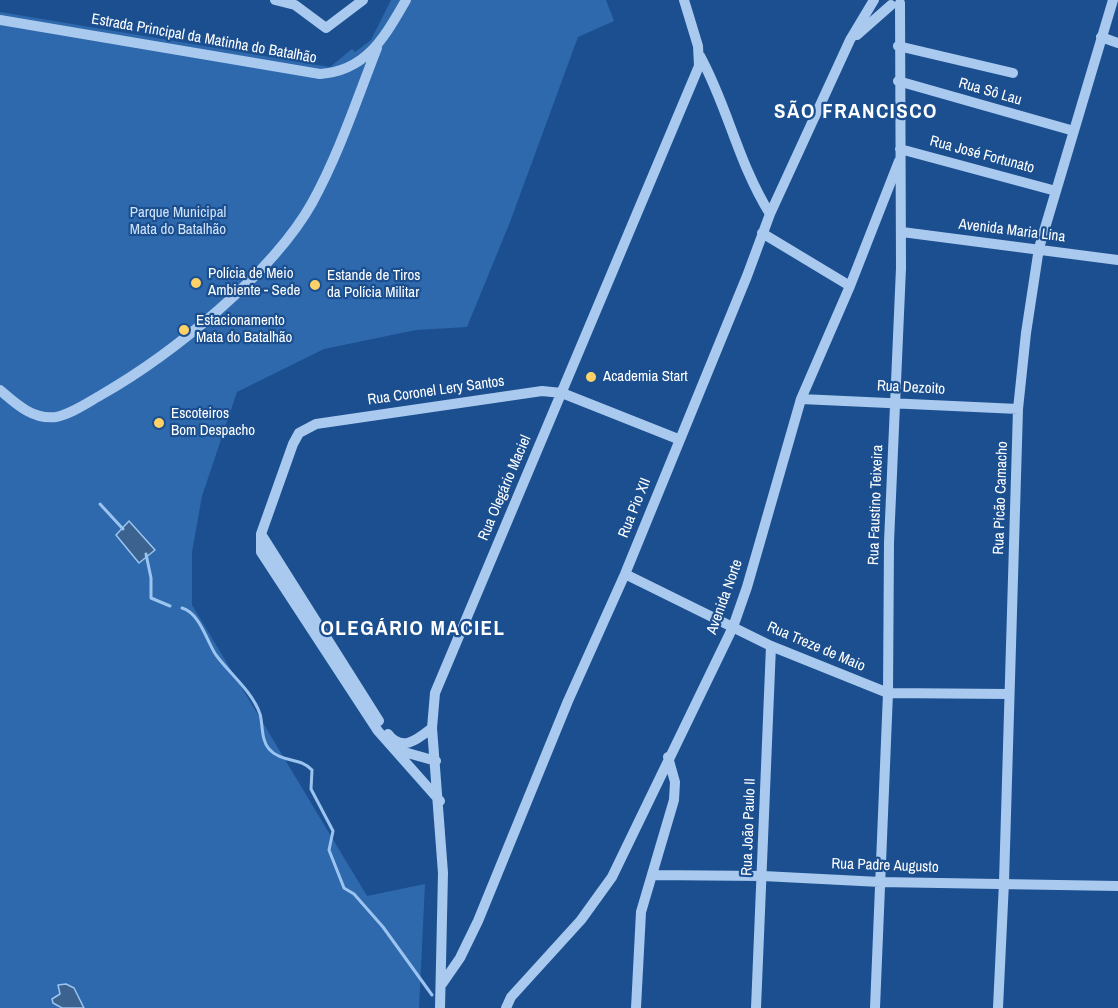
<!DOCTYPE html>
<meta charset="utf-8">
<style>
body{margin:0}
canvas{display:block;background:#1b4f8f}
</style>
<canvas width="1118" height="1008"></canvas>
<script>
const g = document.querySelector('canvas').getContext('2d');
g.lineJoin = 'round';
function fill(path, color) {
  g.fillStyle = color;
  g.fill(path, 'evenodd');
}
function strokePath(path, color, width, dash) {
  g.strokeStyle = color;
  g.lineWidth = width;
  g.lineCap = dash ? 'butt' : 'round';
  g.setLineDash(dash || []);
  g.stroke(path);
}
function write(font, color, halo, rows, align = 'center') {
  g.font = font + ' "Archivo Narrow",sans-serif';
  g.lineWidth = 4.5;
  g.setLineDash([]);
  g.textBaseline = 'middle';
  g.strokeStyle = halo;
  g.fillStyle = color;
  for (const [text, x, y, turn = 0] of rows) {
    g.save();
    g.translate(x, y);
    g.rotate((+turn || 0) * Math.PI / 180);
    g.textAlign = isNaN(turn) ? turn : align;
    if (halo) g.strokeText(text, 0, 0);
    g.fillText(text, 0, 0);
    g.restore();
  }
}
fill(new Path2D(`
 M391,0H606L614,21L578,37L510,222L467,327L416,330L324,349L237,392L202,496L192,552V605L367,896L425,884L419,1008H0V12L330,67L352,49L355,52L371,40Z`), '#2e69ad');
const water = new Path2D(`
 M129,521L155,550L139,563L116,535Z
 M66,984L74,988L84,1008H62L53,1003L52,999L60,994L58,985Z`);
fill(water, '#3c6290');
strokePath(water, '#9cc4f0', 1.5);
strokePath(new Path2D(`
 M100,504L123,529
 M146,554L151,578V598L170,606
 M182,608C200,613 207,642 216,655C230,674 252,691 260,714C263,725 261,740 269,749C281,763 301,757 312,770L311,789L333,831L329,850L344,888L354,894L383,927L432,995`), '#9cc4f0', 3);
strokePath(new Path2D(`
 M275,0L295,5L326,28L363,0
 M0,20L320,74C367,71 385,36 406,0
 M857,35L891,5
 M1101,37L1118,43
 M898,46L1013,73
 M700,56C728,107 738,163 770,214
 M898,81L1074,131
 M900,149L1056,191
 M902,232L1118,260
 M762,233L850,286
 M0,390C16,404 33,420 56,417C71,414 87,403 101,395C171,355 272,274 312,203C339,154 357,99 377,48
 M801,399L1018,409
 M261,534L379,721
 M625,574L771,646L888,693L1008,694
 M388,734C402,753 418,739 432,728
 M397,750L436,761
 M440,801L378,731L261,552V534L293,444L299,433L316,424L542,391L562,393L678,439
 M652,875L763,876L880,882L1118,886
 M442,984L460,958L478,921L568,701L625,574L747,276L770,214L850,40L874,0
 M440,1008L443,873L432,728L435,693L699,66L698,46L684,0
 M506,1008L511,997L581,920L612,877L733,627L747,587L801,399L850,286L899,161
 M636,1008L641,912L674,800L675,782L668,757
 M756,1008L771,646
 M875,1008L888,693L889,542L901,268L900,3
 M998,1008L1004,882L1018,409L1026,333L1039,248L1113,0`), '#a9c9ee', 10);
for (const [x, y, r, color] of [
 [196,283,6,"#ffd166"],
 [315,285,6,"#ffd166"],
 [184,330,6,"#ffd166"],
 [591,377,6,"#ffd166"],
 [159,423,6,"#ffd166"]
]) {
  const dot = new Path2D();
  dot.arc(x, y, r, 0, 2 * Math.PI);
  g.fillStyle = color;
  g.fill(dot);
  strokePath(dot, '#1b4f8f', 2);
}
write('15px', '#fff', '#1b4f8f', [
 ["Estrada Principal da Matinha do Batalhão",204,39,10],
 ["Rua Sô Lau",990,92,16],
 ["Rua José Fortunato",982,155,15],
 ["Avenida Maria Lina",1012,231,7],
 ["Rua Dezoito",911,388,3],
 ["Rua Coronel Lery Santos",436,391,-8],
 ["Rua Olegário Maciel",505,488,-67],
 ["Rua Picão Camacho",1001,498,-88],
 ["Rua Faustino Teixeira",876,505,-88],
 ["Rua Pio XII",635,508,-68],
 ["Avenida Norte",725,597,-70],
 ["Rua Treze de Maio",816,647,23],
 ["Rua João Paulo II",749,827,-88],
 ["Rua Padre Augusto",885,866,2]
]);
write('15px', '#cfe3fa', '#1b4f8f', [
 ["Parque Municipal",178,213],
 ["Mata do Batalhão",178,230]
]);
write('15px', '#fff', '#1b4f8f', [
 ["Polícia de Meio",208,274],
 ["Ambiente - Sede",208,291],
 ["Estande de Tiros",327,276],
 ["da Polícia Militar",327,293],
 ["Estacionamento",196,321],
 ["Mata do Batalhão",196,338],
 ["Academia Start",603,377],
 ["Escoteiros",171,414],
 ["Bom Despacho",171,431]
], 'left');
g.letterSpacing = '1.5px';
write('bold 21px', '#fff', '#1b4f8f', [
 ["SÃO FRANCISCO",856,112],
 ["OLEGÁRIO MACIEL",413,629]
]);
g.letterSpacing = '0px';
</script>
